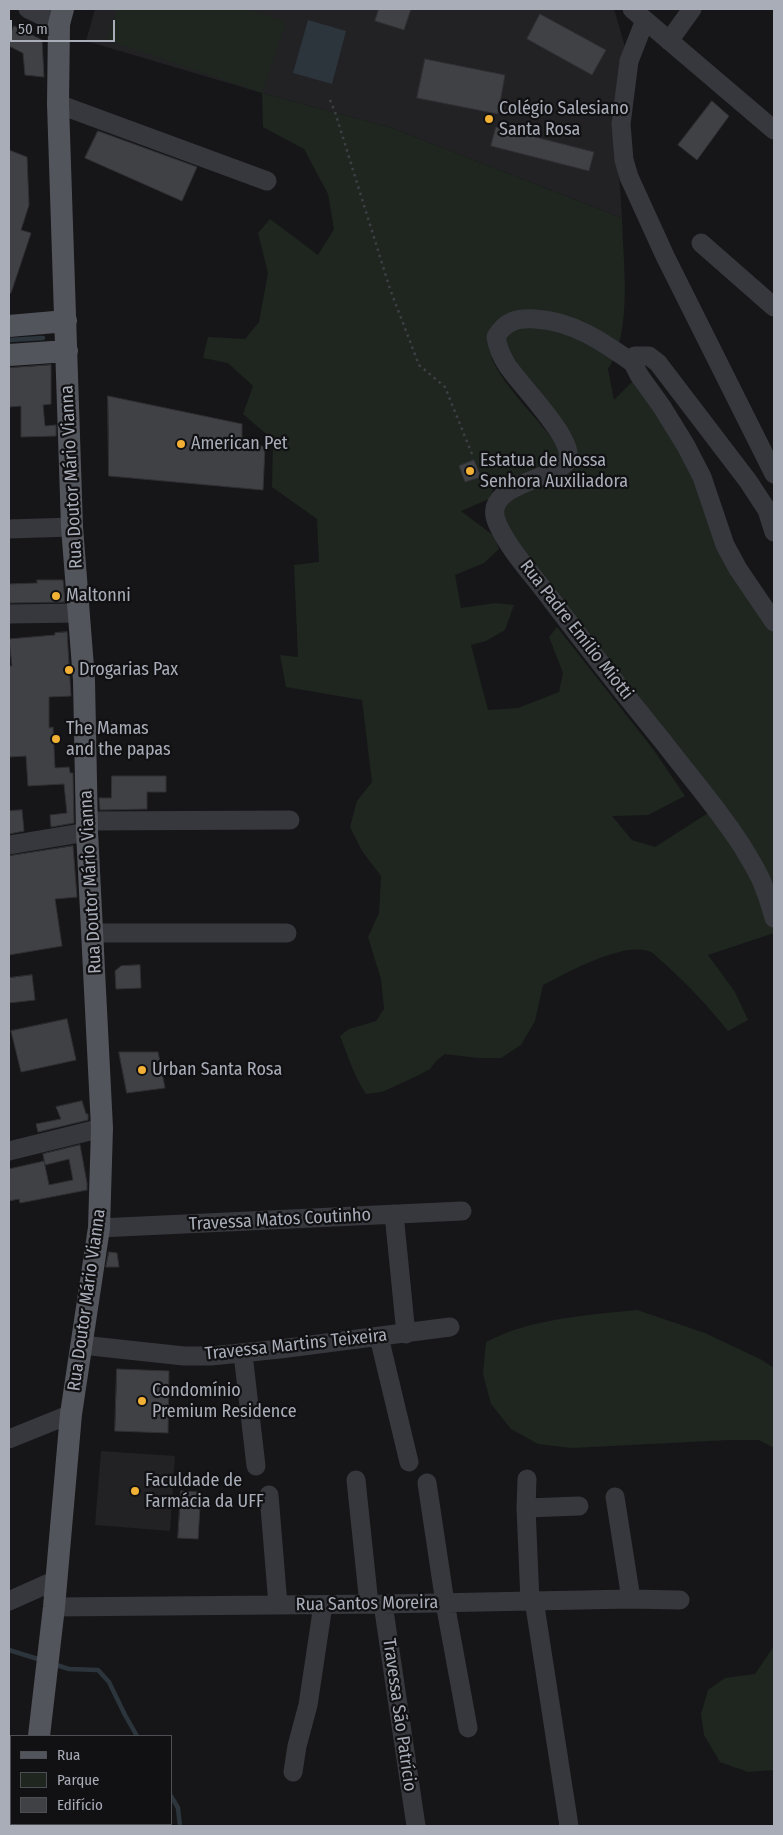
<!DOCTYPE html>
<meta charset="utf-8">
<style>
body{margin:0}
#map{position:relative;width:783px;height:1835px;overflow:hidden;background:#161618;font-family:"Fira Sans Condensed",sans-serif}
canvas{display:block}
.frame{position:absolute;inset:0;border:10px solid #a8adb8;pointer-events:none}
.legend{position:absolute;left:10px;top:1735px;width:162px;height:90px;box-sizing:border-box;background:#111113;border:1px solid #4d4f55;margin:0;padding:6px 9px;list-style:none;font-size:15px;color:#a8adb8}
.legend li{display:flex;align-items:center;gap:10px;height:25px}
.legend b{width:25px;border:1px solid #4d4f55}
.scale{position:absolute;left:10px;top:20px;width:105px;height:22px;box-sizing:border-box;border:2px solid #a8adb8;border-top:0;padding-left:6px;font-size:15px;line-height:18px;white-space:nowrap;color:#a8adb8;-webkit-text-stroke:4px #111113;paint-order:stroke}
</style>
<div id="map">
<canvas width="783" height="1835"></canvas>
<div class="frame"></div>
<ul class="legend">
<li><b style="height:6px;background:#53555c"></b>Rua</li>
<li><b style="height:14px;background:#1e261f"></b>Parque</li>
<li><b style="height:14px;background:#404145"></b>Edifício</li>
</ul>
<div class="scale">50 m</div>
</div>
<script>
const g = document.querySelector('canvas').getContext('2d');
g.lineJoin = 'round';
function fill(path, color) {
  g.fillStyle = color;
  g.fill(path, 'evenodd');
}
function strokePath(path, color, width, dash) {
  g.strokeStyle = color;
  g.lineWidth = width;
  g.lineCap = dash ? 'butt' : 'round';
  g.setLineDash(dash || []);
  g.stroke(path);
}
function write(font, color, halo, rows, align = 'center') {
  g.font = font + ' "Fira Sans Condensed",sans-serif';
  g.lineWidth = 4.5;
  g.setLineDash([]);
  g.textBaseline = 'middle';
  g.strokeStyle = halo;
  g.fillStyle = color;
  for (const [text, x, y, turn = 0] of rows) {
    g.save();
    g.translate(x, y);
    g.rotate((+turn || 0) * Math.PI / 180);
    g.textAlign = isNaN(turn) ? turn : align;
    if (halo) g.strokeText(text, 0, 0);
    g.fillText(text, 0, 0);
    g.restore();
  }
}
fill(new Path2D(`
 M95,9H612L615,12L625,47L616,127L622,218L392,128L262,93L86,41Z
 M101,1451L175,1456L170,1531L95,1525Z`), '#222225');
fill(new Path2D(`
 M118,9H246L286,22L262,93L392,128L622,218C623,262 633,332 608,369L614,400L639,375L718,523L774,622V933L708,955L735,992L748,1020L728,1031C708,1006 688,985 665,964C661,961 655,954 651,952C624,940 567,973 543,985L535,1021L521,1045L501,1058H478L445,1054L436,1061L430,1069L417,1076L382,1092L366,1094C354,1076 348,1056 340,1036L349,1029L376,1021L384,1009L381,979L368,937L379,913L381,876L362,851L350,827L357,801L372,782L362,700L286,687L280,655L298,657L294,565L319,562L317,519L272,487L273,440L243,414L253,386L228,363L203,358L208,337L245,339L259,322L268,273L258,233L270,219L318,255L334,229L328,194L304,149L263,127L262,93L107,40ZM491,357L517,361L508,366L568,459L494,511L716,808L655,847L632,840L612,816L648,815L685,796L653,749L557,627L549,637L563,673L559,692L518,708L488,710L471,645L486,641L505,630L514,605L495,603L461,608L455,575L484,563L499,549L494,536L461,511L489,499L497,481L519,478L563,456C544,421 508,395 491,357Z
 M637,1310L705,1333L762,1360L774,1368V1448L759,1440H729L571,1448L538,1444L511,1429L491,1404L483,1374L486,1342C495,1338 504,1333 514,1330C554,1317 595,1314 637,1310Z
 M774,1646V1770L748,1772L720,1762L704,1735L701,1714L708,1690L725,1678L755,1674Z`), '#1e261f');
fill(new Path2D(`
 M308,20L346,31L332,84L293,73Z`), '#2c353c');
strokePath(new Path2D(`
 M9,340L43,338
 M9,1650L41,1660
 M53,1664L69,1669L98,1670L109,1682L125,1715L137,1736
 M171,1796L178,1808L180,1826`), '#2c353c', 4.5);
const building = new Path2D(`
 M379,9H411L404,30L375,21Z
 M540,14L606,50L592,75L527,39Z
 M14,26L42,40L44,77L25,75L23,53L9,46V37Z
 M425,59L505,75L498,114L417,98Z
 M712,101L729,116L697,160L678,145Z
 M496,127L594,152L589,171L491,146Z
 M98,131L197,167L182,201L85,158Z
 M9,150L27,157L29,205L21,230L31,233L11,293H9Z
 M51,365V404L43,405L45,426L56,425V436L21,437V406L9,407V368Z
 M108,396L242,424V441L265,447L263,490L109,476Z
 M474,460L481,477L465,482L459,466Z
 M37,580H63L65,602L9,603V584L37,583Z
 M67,632L71,696L49,697V728L53,727L55,768L69,767L70,773H73L74,823L51,827L50,815L67,813L64,784L28,786L26,756L9,757V666H12L9,639L55,635V633Z
 M112,776H166V792H147V809L100,810L99,798H111Z
 M22,810L24,831L9,834V811Z
 M73,846L77,897L55,899L62,946L9,955V856Z
 M140,965L141,988L116,989L115,971L121,966Z
 M32,975L35,1000L9,1003V978Z
 M67,1019L76,1060L21,1072L11,1031Z
 M119,1052H158L165,1088L127,1093Z
 M82,1101L86,1114H88V1120L38,1132L36,1124L61,1119L56,1107Z
 M80,1145L87,1183V1190L20,1203L19,1199L9,1201V1169L44,1161L49,1185L73,1180L69,1159L45,1165L43,1154Z
 M109,1252L117,1253L119,1267H106Z
 M117,1369L169,1371L168,1433L115,1431Z
 M181,1491L201,1492L198,1539L178,1538Z`);
fill(building, '#404145');
strokePath(building, '#303034', 1);
strokePath(new Path2D(`
 M330,100L335,112L390,289L419,365L445,387L472,454`), '#3d3f44', 2.5, [2.5, 4]);
strokePath(new Path2D(`
 M28,9L59,24
 M632,9L774,130
 M645,20L629,61L621,124L624,160L629,177L665,256L774,474
 M669,41L692,9
 M58,104L267,181
 M701,243L774,307
 M633,363C603,342 573,321 535,319C517,318 505,321 496,337C498,348 501,356 507,365C519,384 573,437 568,458C563,481 477,481 498,525C510,551 533,575 550,598C588,648 626,696 665,744C691,778 719,810 742,846C749,858 757,870 762,882C767,894 771,906 774,918
 M9,529L72,527
 M774,532L767,510L748,481L658,363L649,356H635L633,363L639,375L662,407L686,446L702,477L725,545L738,569L774,622
 M9,614L79,613
 M87,821L290,820
 M9,845L87,832
 M93,933H287
 M9,1151L102,1128
 M394,1214L406,1334
 M99,1228L462,1211
 M379,1337L409,1462
 M82,1345L184,1356H211L280,1349L450,1327
 M243,1354L256,1466
 M9,1439L71,1414
 M527,1479L526,1508L530,1601
 M356,1480L369,1604
 M427,1483L445,1603L468,1728
 M269,1495L278,1605
 M615,1497L631,1599
 M526,1508L579,1506
 M534,1600L569,1826
 M9,1601L56,1580
 M383,1604L416,1826
 M54,1607L383,1604L631,1599L680,1600
 M293,1772L297,1746L308,1705L323,1605
 M9,1774L11,1773`), '#37383d', 19);
strokePath(new Path2D(`
 M9,326L66,321
 M9,355L67,351
 M39,1736L54,1607L71,1414L99,1228L102,1128L87,832L84,680L72,527L58,104L59,24L63,9
 M31,1824V1826`), '#53555c', 22);
for (const [x, y, r, color] of [
 [489,119,5,"#f2b134"],
 [181,444,5,"#f2b134"],
 [470,471,5,"#f2b134"],
 [56,596,5,"#f2b134"],
 [69,670,5,"#f2b134"],
 [56,739,5,"#f2b134"],
 [142,1070,5,"#f2b134"],
 [142,1401,5,"#f2b134"],
 [135,1491,5,"#f2b134"]
]) {
  const dot = new Path2D();
  dot.arc(x, y, r, 0, 2 * Math.PI);
  g.fillStyle = color;
  g.fill(dot);
  strokePath(dot, '#111113', 2);
}
write('18px', '#a8adb8', '#111113', [
 ["Colégio Salesiano",499,109],
 ["Santa Rosa",499,130],
 ["American Pet",191,444],
 ["Estatua de Nossa",480,461],
 ["Senhora Auxiliadora",480,482],
 ["Maltonni",66,596],
 ["Drogarias Pax",79,670],
 ["The Mamas",66,729],
 ["and the papas",66,750],
 ["Urban Santa Rosa",152,1070],
 ["Condomínio",152,1391],
 ["Premium Residence",152,1412],
 ["Faculdade de",145,1481],
 ["Farmácia da UFF",145,1502]
], 'left');
write('18px', '#a8adb8', '#111113', [
 ["Rua Doutor Mário Vianna",72,477,-93],
 ["Rua Padre Emílio Miotti",576,630,52],
 ["Rua Doutor Mário Vianna",91,882,-93],
 ["Travessa Matos Coutinho",280,1220,-3],
 ["Rua Doutor Mário Vianna",87,1300,-82],
 ["Travessa Martins Teixeira",296,1345,-6],
 ["Rua Santos Moreira",367,1604,-1],
 ["Travessa São Patrício",399,1715,82]
]);
</script>
